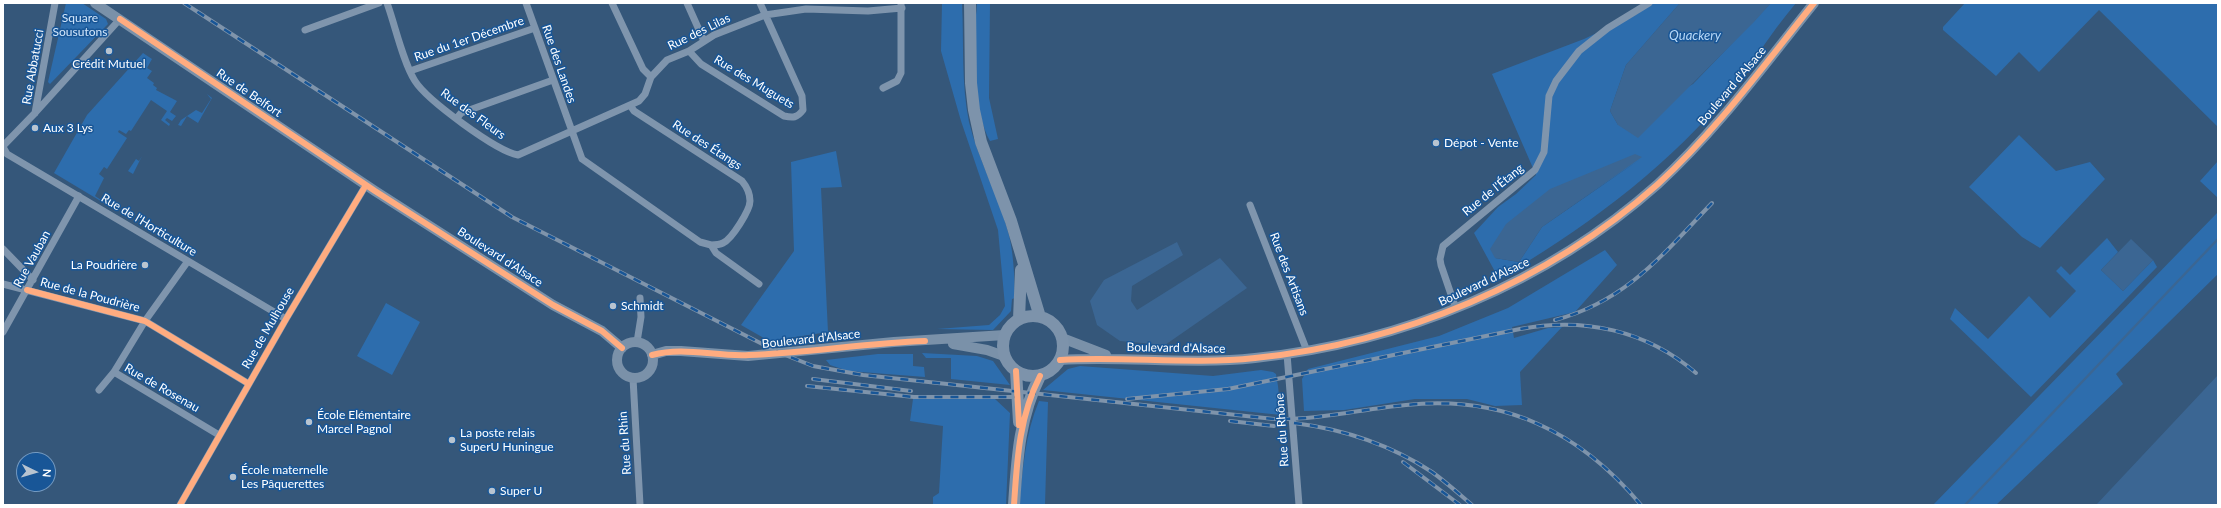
<!DOCTYPE html>
<meta charset="utf-8">
<style>
body{margin:0}
#map{position:relative;width:2221px;height:508px;overflow:hidden;background:#35577a;font-family:Lato,sans-serif}
canvas{display:block}
.frame{position:absolute;inset:0;border:4px solid #fff;pointer-events:none}
.north{position:absolute;left:16px;top:452px;width:40px;height:40px;box-sizing:border-box;background:#185697;border:1px solid #749ac1;border-radius:50%;rotate:95deg;font-size:11px;font-weight:700;line-height:16px;text-align:center;color:#fff}
.north::after{content:'';display:block;margin:auto;width:14px;height:18px;background:#b8c4d0;clip-path:polygon(50% 0,100% 100%,50% 72%,0 100%)}
</style>
<div id="map">
<canvas width="2221" height="508"></canvas>
<div class="frame"></div>
<div class="north">N</div>
</div>
<script>
const g = document.querySelector('canvas').getContext('2d');
g.lineJoin = 'round';
function fill(path, color) {
  g.fillStyle = color;
  g.fill(path, 'evenodd');
}
function strokePath(path, color, width, dash) {
  g.strokeStyle = color;
  g.lineWidth = width;
  g.lineCap = dash ? 'butt' : 'round';
  g.setLineDash(dash || []);
  g.stroke(path);
}
function write(font, color, halo, rows, align = 'center') {
  g.font = font + ' Lato,sans-serif';
  g.lineWidth = 3;
  g.setLineDash([]);
  g.textBaseline = 'middle';
  g.strokeStyle = halo;
  g.fillStyle = color;
  for (const [text, x, y, turn = 0] of rows) {
    g.save();
    g.translate(x, y);
    g.rotate((+turn || 0) * Math.PI / 180);
    g.textAlign = isNaN(turn) ? turn : align;
    if (halo) g.strokeText(text, 0, 0);
    g.fillText(text, 0, 0);
    g.restore();
  }
}
fill(new Path2D(`
 M66,3H82L106,19L108,24L50,84L48,82Z
 M942,3H962C964,42 961,84 969,122C978,159 997,192 1007,228C1014,251 1014,274 1015,298L1012,299L1011,311L993,330L937,329L989,325L1000,315L1005,306L998,230L961,121L941,51Z
 M977,3H990L989,98L998,139L990,141C975,114 974,65 974,34C974,24 977,13 977,3Z
 M1647,3H1680L1626,65L1610,111L1618,125L1693,84L1771,3H1796C1769,35 1748,71 1721,102C1659,174 1580,231 1499,279L1474,233L1498,207L1516,194L1536,175L1492,74L1584,39L1639,13ZM1642,158L1542,227L1519,262L1495,258Z
 M1965,3H2218V127L2099,10L2039,72L2019,52L1996,76L1943,30V27Z
 M143,53L152,59L147,68L152,71L147,78L154,83L153,85L157,88L156,90L177,101L170,112L176,116L172,121L167,118L165,120L170,124L169,126L161,120L167,111L151,100L131,131L129,130L126,134L119,130L118,132L127,138L107,169L104,167L99,174L104,178L95,196L119,212L54,173L87,115Z
 M207,94L212,98L198,123L187,116L181,126L178,125L181,120L196,110L202,113L211,99Z
 M2019,135L2056,171L2090,162L2105,179L2040,248L2022,237L1969,187Z
 M836,151L842,187L821,188L828,332L769,341L741,325L794,251L791,162Z
 M142,156L133,174L128,171L136,159L139,161Z
 M2218,161V198L2200,181Z
 M2218,212V274L2116,374L2123,384L1996,505H1933Z
 M2107,238L2118,252L2101,270L2123,291L2153,260L2157,267L2031,397L1950,319L1955,308L1988,339L2029,296L2050,318L2076,291L2056,271L2061,266L2070,275Z
 M1605,250L1617,265L1575,312L1512,327L1514,338L1548,328L1562,327L1520,372L1522,405L1495,406L1467,399H1415L1344,410L1304,411L1302,379L1308,369L1439,336L1508,308Z
 M386,303L420,322L392,375L357,356Z
 M922,353L977,356L993,361L1010,385L951,379V358H926Z
 M878,354H913V366L924,367L925,377L848,371L830,365L826,360Z
 M1080,366L1213,376L1261,370L1273,372L1276,374L1278,386L1281,415L1043,390L1068,369Z
 M913,399H995L1010,413L1006,505H933V497L939,493L943,426L910,421Z
 M1039,401L1048,402L1045,505H1019C1023,469 1025,434 1039,401Z`), '#2d6dad');
fill(new Path2D(`
 M1680,3H1771L1754,22L1638,138L1618,125L1610,111L1626,65Z
 M1635,154L1642,157L1542,227L1519,262L1495,258L1490,249L1506,224L1550,189Z
 M2131,239L2153,260L2123,291L2101,270Z
 M1177,242L1183,255L1132,286L1131,301L1137,310L1220,258L1247,288L1165,345L1120,341L1097,325L1090,301L1104,280Z
 M2218,375V505H2096Z`), '#3b6693');
strokePath(new Path2D(`
 M1965,505L2218,239`), '#3b6693', 2.5);
strokePath(new Path2D(`
 M387,3C395,25 403,62 415,81C427,100 496,151 518,155L639,101L645,94L651,77L667,60L689,51L714,35L765,15L806,9L868,11L902,8
 M526,3L582,159L700,242L711,245L716,253L759,284
 M612,3L643,69L651,77
 M687,3L704,41
 M305,30L379,3
 M689,51L701,64L784,116C793,118 797,118 803,110L802,96L760,3
 M410,71L535,28
 M883,88L897,81L901,73V3
 M630,105L634,111L742,181C747,187 750,193 750,201C750,210 732,239 723,243C719,245 715,245 711,245
 M35,113L55,3
 M457,118L461,113L553,80
 M3,146L35,113L120,19
 M3,147L7,154L286,319
 M1250,205L1307,351
 M3,249L33,280
 M3,284L145,321L249,384
 M1456,309L1441,265L1440,259L1443,246L1535,170L1544,152L1549,96L1556,81L1579,51L1608,28L1649,3
 M3,332L79,196
 M637,342L641,317L640,298
 M1287,354L1299,505
 M114,372L219,435
 M633,378L640,505
 M99,390L114,372L145,321L188,261
 M180,505L286,319L366,185`), '#7f95ad', 7);
strokePath(new Path2D(`
 M95,3L375,191L553,305L602,331L622,348
 M1062,338L1106,355
 M617 360a18 18 0 1 1 36 0a18 18 0 1 1-36 0Z
 M953,344L987,350L1004,356
 M652,355L666,351H681L748,356L894,342L1005,335
 M1060,360C1125,356 1190,365 1255,358C1402,343 1547,283 1658,184C1717,130 1764,65 1814,3`), '#7a91a9', 10);
strokePath(new Path2D(`
 M970,3L971,83L974,110L981,142L1011,221L1040,317
 M1003 346a30 30 0 1 1 60 0a30 30 0 1 1-60 0Z
 M1019,319L1021,270
 M1016,371L1019,422
 M1014,505C1017,460 1019,417 1040,376`), '#7d93ab', 12);
const rail = new Path2D(`
 M184,3L512,217L780,353L813,366L863,375L1274,419C1319,420 1362,409 1406,405C1504,395 1579,431 1641,505
 M1555,320C1627,301 1663,254 1712,203
 M813,379L911,391
 M807,386L914,397H1015
 M1127,399L1228,389L1520,329C1584,317 1646,330 1696,373
 M1230,421L1274,426
 M1294,423C1342,429 1391,445 1432,472C1446,482 1459,494 1472,505
 M1403,462L1460,505`);
strokePath(rail, '#7f94ab', 4);
strokePath(rail, '#185697', 2.5, [8]);
strokePath(new Path2D(`
 M120,19L375,191L553,305L602,331L622,348
 M27,290L145,321L249,384
 M652,355C684,346 716,357 749,355C808,353 866,343 925,341
 M1060,360C1125,356 1190,365 1255,358C1402,343 1547,283 1658,184C1717,130 1764,65 1814,3
 M1016,371L1019,425
 M180,505L286,319L366,185
 M1014,505C1017,460 1019,417 1040,376`), '#ffac80', 6);
for (const [x, y, r, color] of [
 [109,51,4,"#b8c4d0"],
 [35,128,4,"#b8c4d0"],
 [1436,143,4,"#b8c4d0"],
 [145,265,4,"#b8c4d0"],
 [613,306,4,"#b8c4d0"],
 [309,422,4,"#b8c4d0"],
 [452,440,4,"#b8c4d0"],
 [233,477,4,"#b8c4d0"],
 [492,491,4,"#b8c4d0"]
]) {
  const dot = new Path2D();
  dot.arc(x, y, r, 0, 2 * Math.PI);
  g.fillStyle = color;
  g.fill(dot);
  strokePath(dot, '#185697', 1.5);
}
write('12px', '#d3e7fc', '#185697', [
 ["Square",80,18],
 ["Sousutons",80,32]
]);
write('12px', '#fff', '#185697', [
 ["Rue des Lilas",699,32,-26],
 ["Rue du 1er Décembre",469,39,-19],
 ["Rue des Landes",559,64,71],
 ["Rue Abbatucci",33,67,-80],
 ["Rue des Muguets",754,82,31],
 ["Boulevard d'Alsace",1732,86,-50],
 ["Rue de Belfort",249,93,34],
 ["Rue des Fleurs",473,114,36],
 ["Rue des Étangs",707,145,33],
 ["Rue de l'Étang",1493,190,-39],
 ["Rue de l'Horticulture",149,225,31],
 ["Boulevard d'Alsace",500,257,33],
 ["Rue Vauban",32,259,-61],
 ["Rue des Artisans",1289,274,69],
 ["Boulevard d'Alsace",1484,282,-25],
 ["Rue de la Poudrière",90,295,15],
 ["Rue de Mulhouse",268,328,-60],
 ["Boulevard d'Alsace",811,339,-6],
 ["Boulevard d'Alsace",1176,348,1],
 ["Rue de Rosenau",162,388,30],
 ["Rue du Rhône",1282,430,-94],
 ["Rue du Rhin",625,443,-94]
]);
write('12px', '#fff', '#185697', [
 ["Crédit Mutuel",109,64,"center"],
 ["Aux 3 Lys",43,128],
 ["Dépot - Vente",1444,143],
 ["La Poudrière",137,265,"right"],
 ["Schmidt",621,306],
 ["École Elémentaire",317,415],
 ["Marcel Pagnol",317,429],
 ["La poste relais",460,433],
 ["SuperU Huningue",460,447],
 ["École maternelle",241,470],
 ["Les Pâquerettes",241,484],
 ["Super U",500,491]
], 'left');
write('italic 13px', '#b8d8f7', '#185697', [
 ["Quackery",1695,36]
]);
</script>
